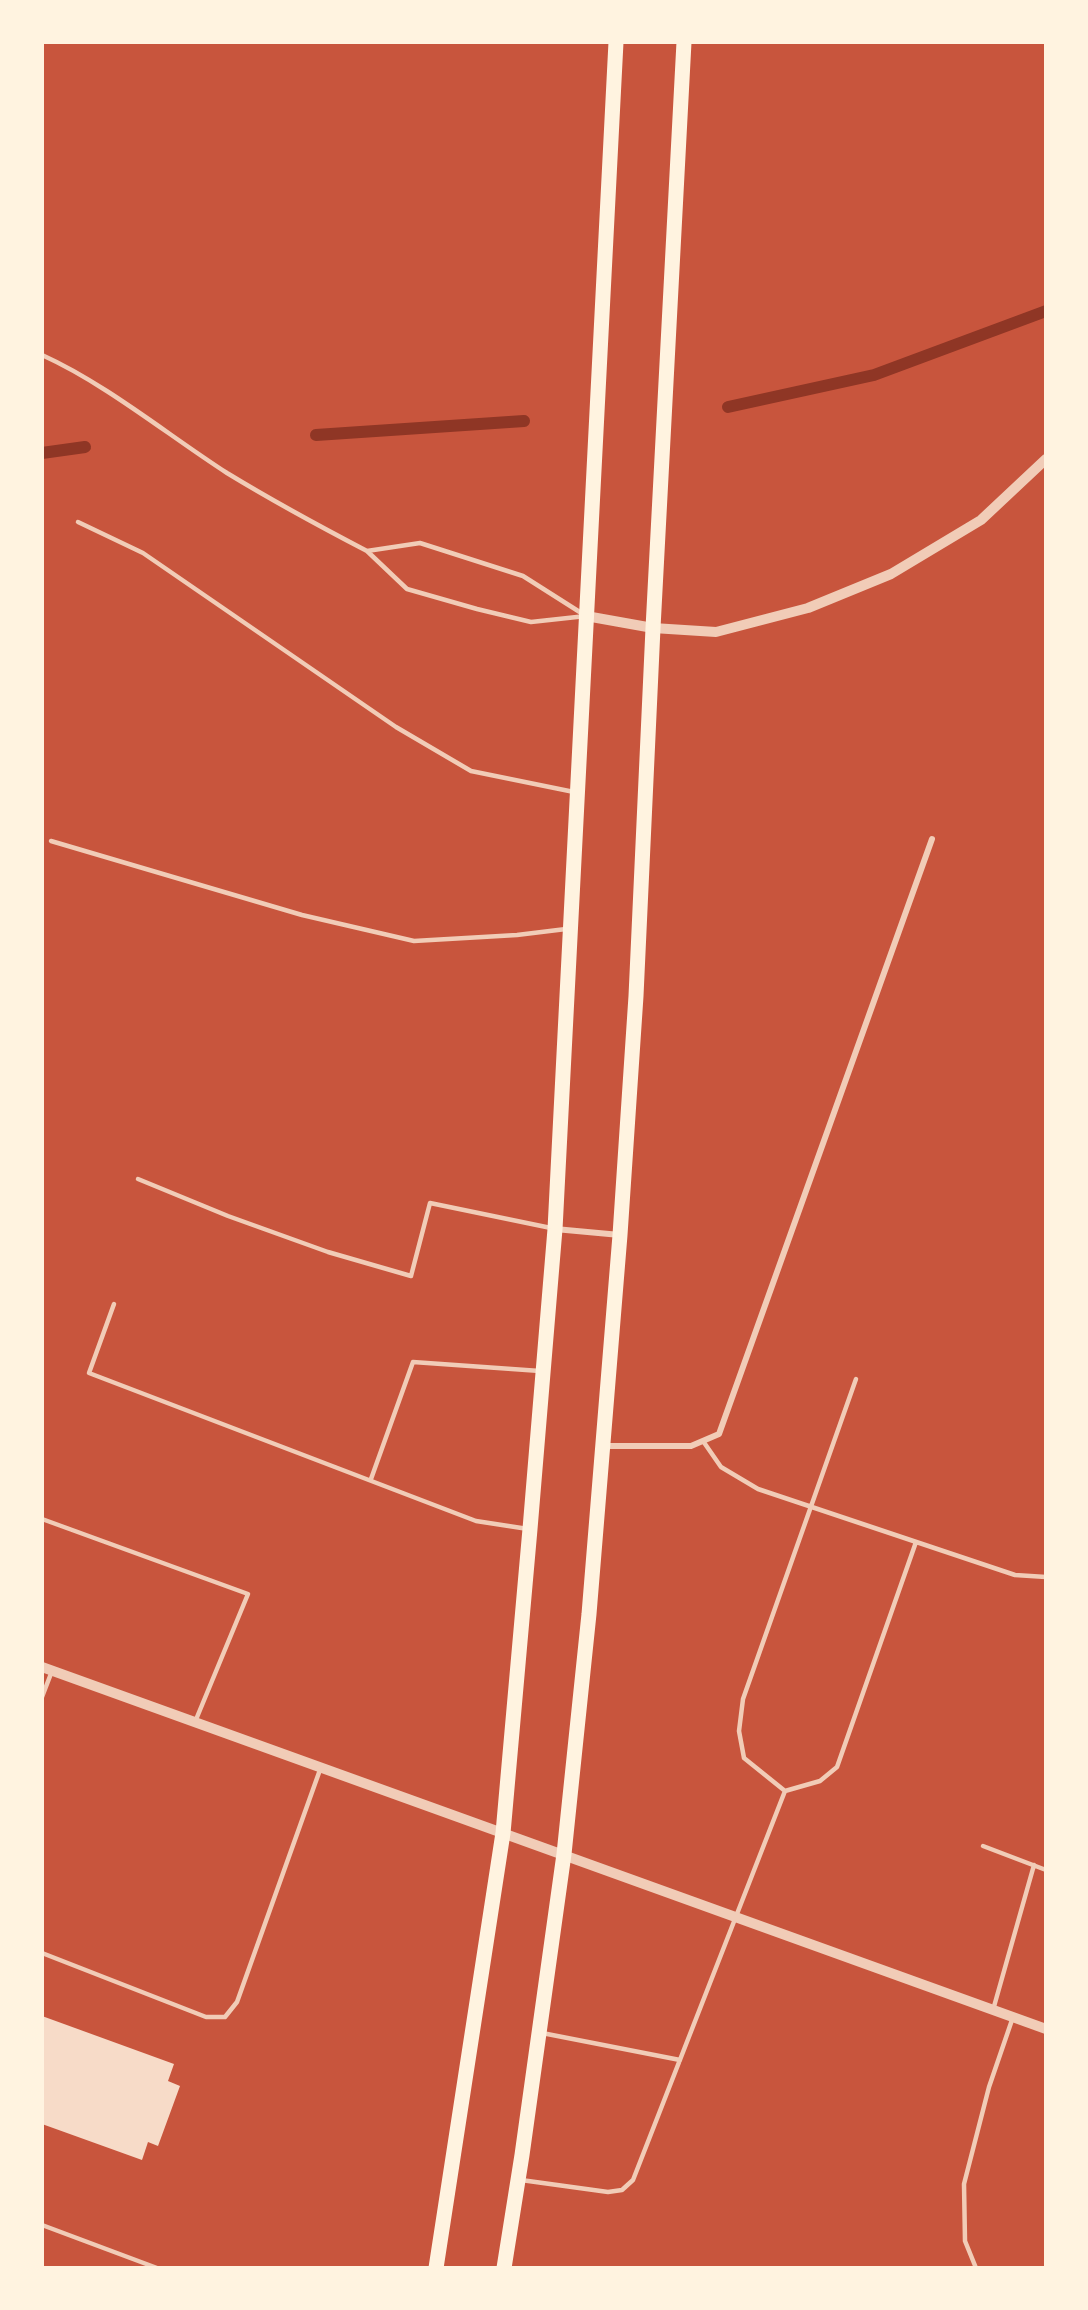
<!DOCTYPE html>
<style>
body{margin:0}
#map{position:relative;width:1088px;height:2310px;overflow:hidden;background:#c8553d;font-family:"Titillium Web",sans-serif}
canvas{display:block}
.frame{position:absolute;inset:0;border:44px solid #fff3e0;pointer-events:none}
</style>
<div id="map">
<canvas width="1088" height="2310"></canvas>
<div class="frame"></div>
</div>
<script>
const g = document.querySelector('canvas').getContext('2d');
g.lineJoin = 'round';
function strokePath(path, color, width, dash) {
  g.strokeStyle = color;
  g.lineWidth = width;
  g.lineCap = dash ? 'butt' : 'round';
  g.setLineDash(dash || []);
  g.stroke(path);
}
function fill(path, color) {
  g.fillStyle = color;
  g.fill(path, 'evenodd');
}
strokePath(new Path2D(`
 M728,407L874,375L1046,311
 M316,435L524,421
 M42,453L85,447`), '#8f3625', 12);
fill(new Path2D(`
 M42,2016L174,2064L168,2081L180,2086L158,2146L148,2142L142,2160L42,2124Z`), '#f7dbc8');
strokePath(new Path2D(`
 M42,355C106,384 168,435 227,473C273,501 319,526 367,551
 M78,522L143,553L396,727L471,771L574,792
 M420,543L523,576L586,616L531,622L477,609L407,589L367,551Z
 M51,841L302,915L414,941L517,935L566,929
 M138,1179L228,1216L328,1252L411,1276L430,1203L551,1228
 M114,1304L89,1373L476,1521L528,1529
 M703,1441L721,1467L758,1489L1015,1575L1046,1577
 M371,1479L413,1362L540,1371
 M42,1519L248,1594L195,1722
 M42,1697L52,1671
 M785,1791L744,1758L739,1731L743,1699L856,1379
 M983,1846L1046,1870
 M42,1953L206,2017H225L237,2002L321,1767
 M993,2010L1034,1865
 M542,2033L680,2060
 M521,2180L608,2192L622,2190L633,2180L785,1791L820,1781L837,1767L916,1542
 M42,2225L157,2268
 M976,2268L965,2241L964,2184L989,2087L1013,2017`), '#f1ccb7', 4.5);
strokePath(new Path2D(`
 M555,1229L620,1235
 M604,1446H691L719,1434L932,839`), '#f1ccb7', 6);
strokePath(new Path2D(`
 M586,616L653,628L716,632L808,608L891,574L981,520L1046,459
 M42,1667L1046,2029`), '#f1ccb7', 10);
strokePath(new Path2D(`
 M436,2268L503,1833L530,1529L555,1229L616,42
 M504,2268L522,2155L564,1854L589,1614L620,1235L636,996L653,628L684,42`), '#fff3e0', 15);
</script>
